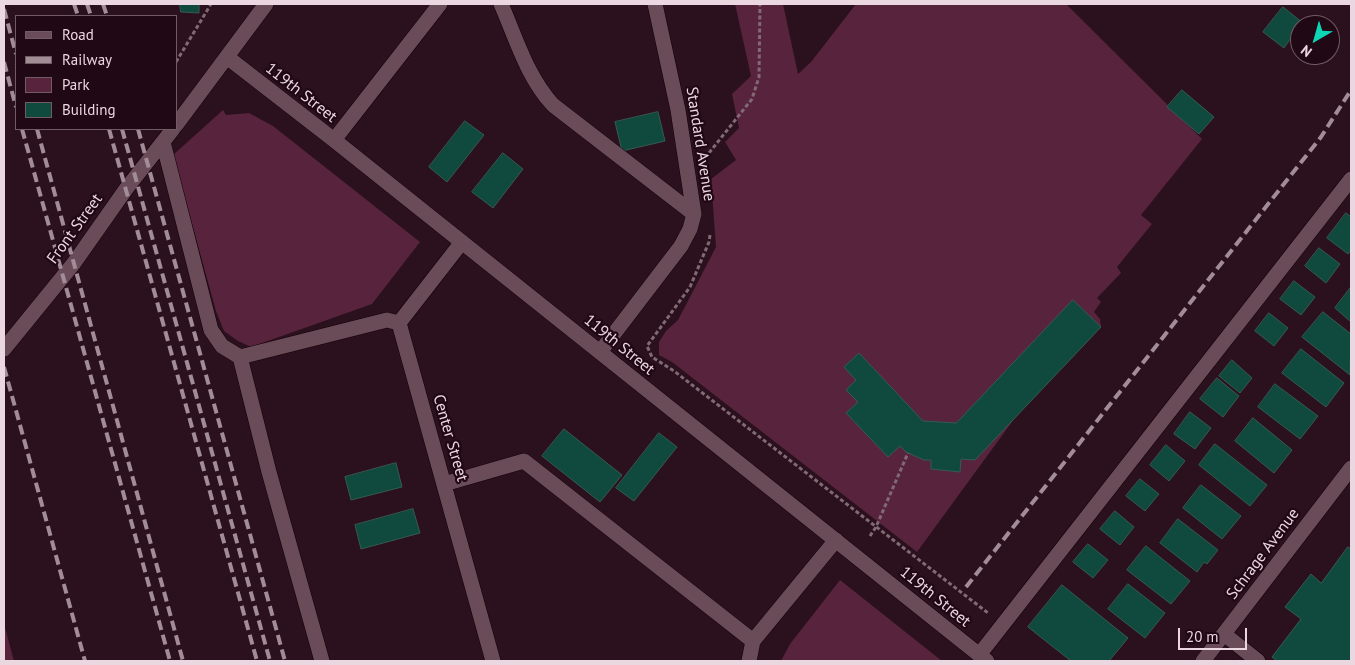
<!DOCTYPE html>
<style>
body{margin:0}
#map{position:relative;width:1355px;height:665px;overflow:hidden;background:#2b111d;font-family:"PT Sans",sans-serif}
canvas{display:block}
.frame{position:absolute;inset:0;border:5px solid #ebd7df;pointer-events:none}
.legend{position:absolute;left:15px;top:15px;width:162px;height:115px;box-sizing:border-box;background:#200814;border:1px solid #715b65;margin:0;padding:6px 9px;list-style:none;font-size:15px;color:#ebd7df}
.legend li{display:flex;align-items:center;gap:10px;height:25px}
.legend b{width:25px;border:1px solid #715b65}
.north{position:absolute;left:1290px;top:15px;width:50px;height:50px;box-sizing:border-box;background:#200814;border:1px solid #715b65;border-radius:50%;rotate:218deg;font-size:14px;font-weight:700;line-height:20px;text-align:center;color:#ebd7df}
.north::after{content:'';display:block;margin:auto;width:18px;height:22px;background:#0ed5b4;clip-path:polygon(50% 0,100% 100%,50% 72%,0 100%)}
.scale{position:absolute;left:1178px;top:628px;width:69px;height:22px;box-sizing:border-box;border:2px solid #ebd7df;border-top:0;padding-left:6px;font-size:15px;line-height:18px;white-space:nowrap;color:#ebd7df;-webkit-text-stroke:4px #200814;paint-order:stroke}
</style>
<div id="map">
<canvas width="1355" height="665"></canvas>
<div class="frame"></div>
<ul class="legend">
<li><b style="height:6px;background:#6a4b58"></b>Road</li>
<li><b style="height:6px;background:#a28c96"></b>Railway</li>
<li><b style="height:14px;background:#57233d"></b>Park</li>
<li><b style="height:14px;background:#10493e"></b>Building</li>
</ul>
<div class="north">N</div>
<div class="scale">20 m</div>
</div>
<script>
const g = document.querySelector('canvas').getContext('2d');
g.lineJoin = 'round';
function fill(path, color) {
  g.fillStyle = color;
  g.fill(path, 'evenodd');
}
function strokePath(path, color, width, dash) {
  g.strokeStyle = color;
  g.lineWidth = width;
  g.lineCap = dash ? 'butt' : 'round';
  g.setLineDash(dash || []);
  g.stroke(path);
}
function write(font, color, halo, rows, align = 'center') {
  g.font = font + ' "PT Sans",sans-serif';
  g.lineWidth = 4.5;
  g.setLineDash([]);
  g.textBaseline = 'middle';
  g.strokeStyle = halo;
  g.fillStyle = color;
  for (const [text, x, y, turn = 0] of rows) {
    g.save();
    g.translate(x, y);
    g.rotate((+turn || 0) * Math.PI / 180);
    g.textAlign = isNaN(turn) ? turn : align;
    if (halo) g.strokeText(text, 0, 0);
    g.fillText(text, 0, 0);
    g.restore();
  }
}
fill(new Path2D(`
 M735,4H783L798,74L811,62L856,4H1066L1202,139L1141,215L1152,224L1117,267L1121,273L1097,298L1101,302L1094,312L1100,319L1101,327L1017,415L917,552L672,362L659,355V342L666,331L678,320L716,247L711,179L736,160L725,142L739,128L732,94L751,76Z
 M223,110L226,115L249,113L273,126L420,242L372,304L251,347L238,341L224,331L216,311L173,155Z
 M840,580L942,661H781L790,644Z
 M4,624L14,661H4Z`), '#57233d');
const building = new Path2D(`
 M180,4H199V13L181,12Z
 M1283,7L1303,23L1300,25L1284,48L1263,32Z
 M1182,90L1214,117L1199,134L1167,107Z
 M658,112L665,141L622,151L615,122Z
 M465,121L484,135L447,182L429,167Z
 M503,153L523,169L493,208L472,192Z
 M1346,213L1351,217V250L1348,254L1327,238Z
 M1319,248L1340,264L1326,283L1305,266Z
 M1294,281L1315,297L1301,315L1280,299Z
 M1351,287V322L1335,308Z
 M1073,300L1101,327L975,460L961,459L960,472L931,469V460H924L906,452L900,446L888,457L846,413L858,402L846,390L856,380L844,367L859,353L923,421L956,423Z
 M1323,312L1351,334L1350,375L1302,337Z
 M1269,313L1288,328L1274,346L1255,331Z
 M1301,349L1344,383L1326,407L1282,373Z
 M1232,360L1252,378L1240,393L1219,376Z
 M1217,378L1239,396L1223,417L1200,399Z
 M1275,384L1318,416L1300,439L1258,407Z
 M1190,412L1211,428L1195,449L1174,434Z
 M1253,418L1292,450L1274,473L1235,441Z
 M564,429L622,475L600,502L542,456Z
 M659,433L677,447L634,501L616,488Z
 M1215,444L1267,485L1250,506L1199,465Z
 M1166,445L1185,461L1169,481L1150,465Z
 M396,463L402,487L351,500L345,477Z
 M1140,479L1159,494L1145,511L1126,496Z
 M1201,485L1241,516L1222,539L1183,508Z
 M413,509L420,533L361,549L355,525Z
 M1115,511L1134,527L1120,545L1100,529Z
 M1178,519L1218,550L1207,564L1204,562L1197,572L1160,543Z
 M1088,544L1108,560L1093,578L1073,562Z
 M1146,546L1190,581L1171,604L1127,570Z
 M1348,547L1351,549V661H1277L1272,657L1301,619L1285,607L1311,574L1321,583Z
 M1128,584L1165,613L1145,638L1108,609Z
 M1062,585L1128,638L1109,661H1071L1028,627Z`);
fill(building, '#10493e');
strokePath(building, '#355b52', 1);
const minor = new Path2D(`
 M501,4C516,38 527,77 553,105L694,214
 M227,57L334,140L987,661
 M176,125L266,4
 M334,140L440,4
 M163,142L211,330L222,346L240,357L269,472L322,661
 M399,323L493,661
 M399,323L462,242
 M4,349L74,263L126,189L173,129
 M600,352L681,246L690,229L694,214L678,110L655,4
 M240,357L387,320L399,323
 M444,484L524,461L753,641
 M1224,634L1258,661
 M979,655L1351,179
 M749,661L753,641L836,540
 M1203,661L1351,468`);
strokePath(minor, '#120007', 16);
strokePath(new Path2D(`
 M176,62L211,4
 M705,158L752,99L759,77L760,4
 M710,235L709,242L690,287L647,346L652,357L674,371L988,613
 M870,536L876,527L908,453`), '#826a75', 3, [4, 2.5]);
strokePath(minor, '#6a4b58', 15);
strokePath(new Path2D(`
 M74,4L78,16
 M87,4L91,16
 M103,4L107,16
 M4,9L16,54
 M4,62L16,107
 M22,129L170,661
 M37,129L183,661
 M109,129L257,661
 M122,129L270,661
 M138,129L285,661
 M4,367L85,661
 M966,587L1321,137L1351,90`), '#a28c96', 4, [10, 5]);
write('16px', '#ebd7df', '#200814', [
 ["119th Street",301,93,38],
 ["Standard Avenue",700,144,81],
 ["Front Street",75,229,-54],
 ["119th Street",619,345,39],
 ["Center Street",450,438,74],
 ["Schrage Avenue",1263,554,-53],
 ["119th Street",935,597,39]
]);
</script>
